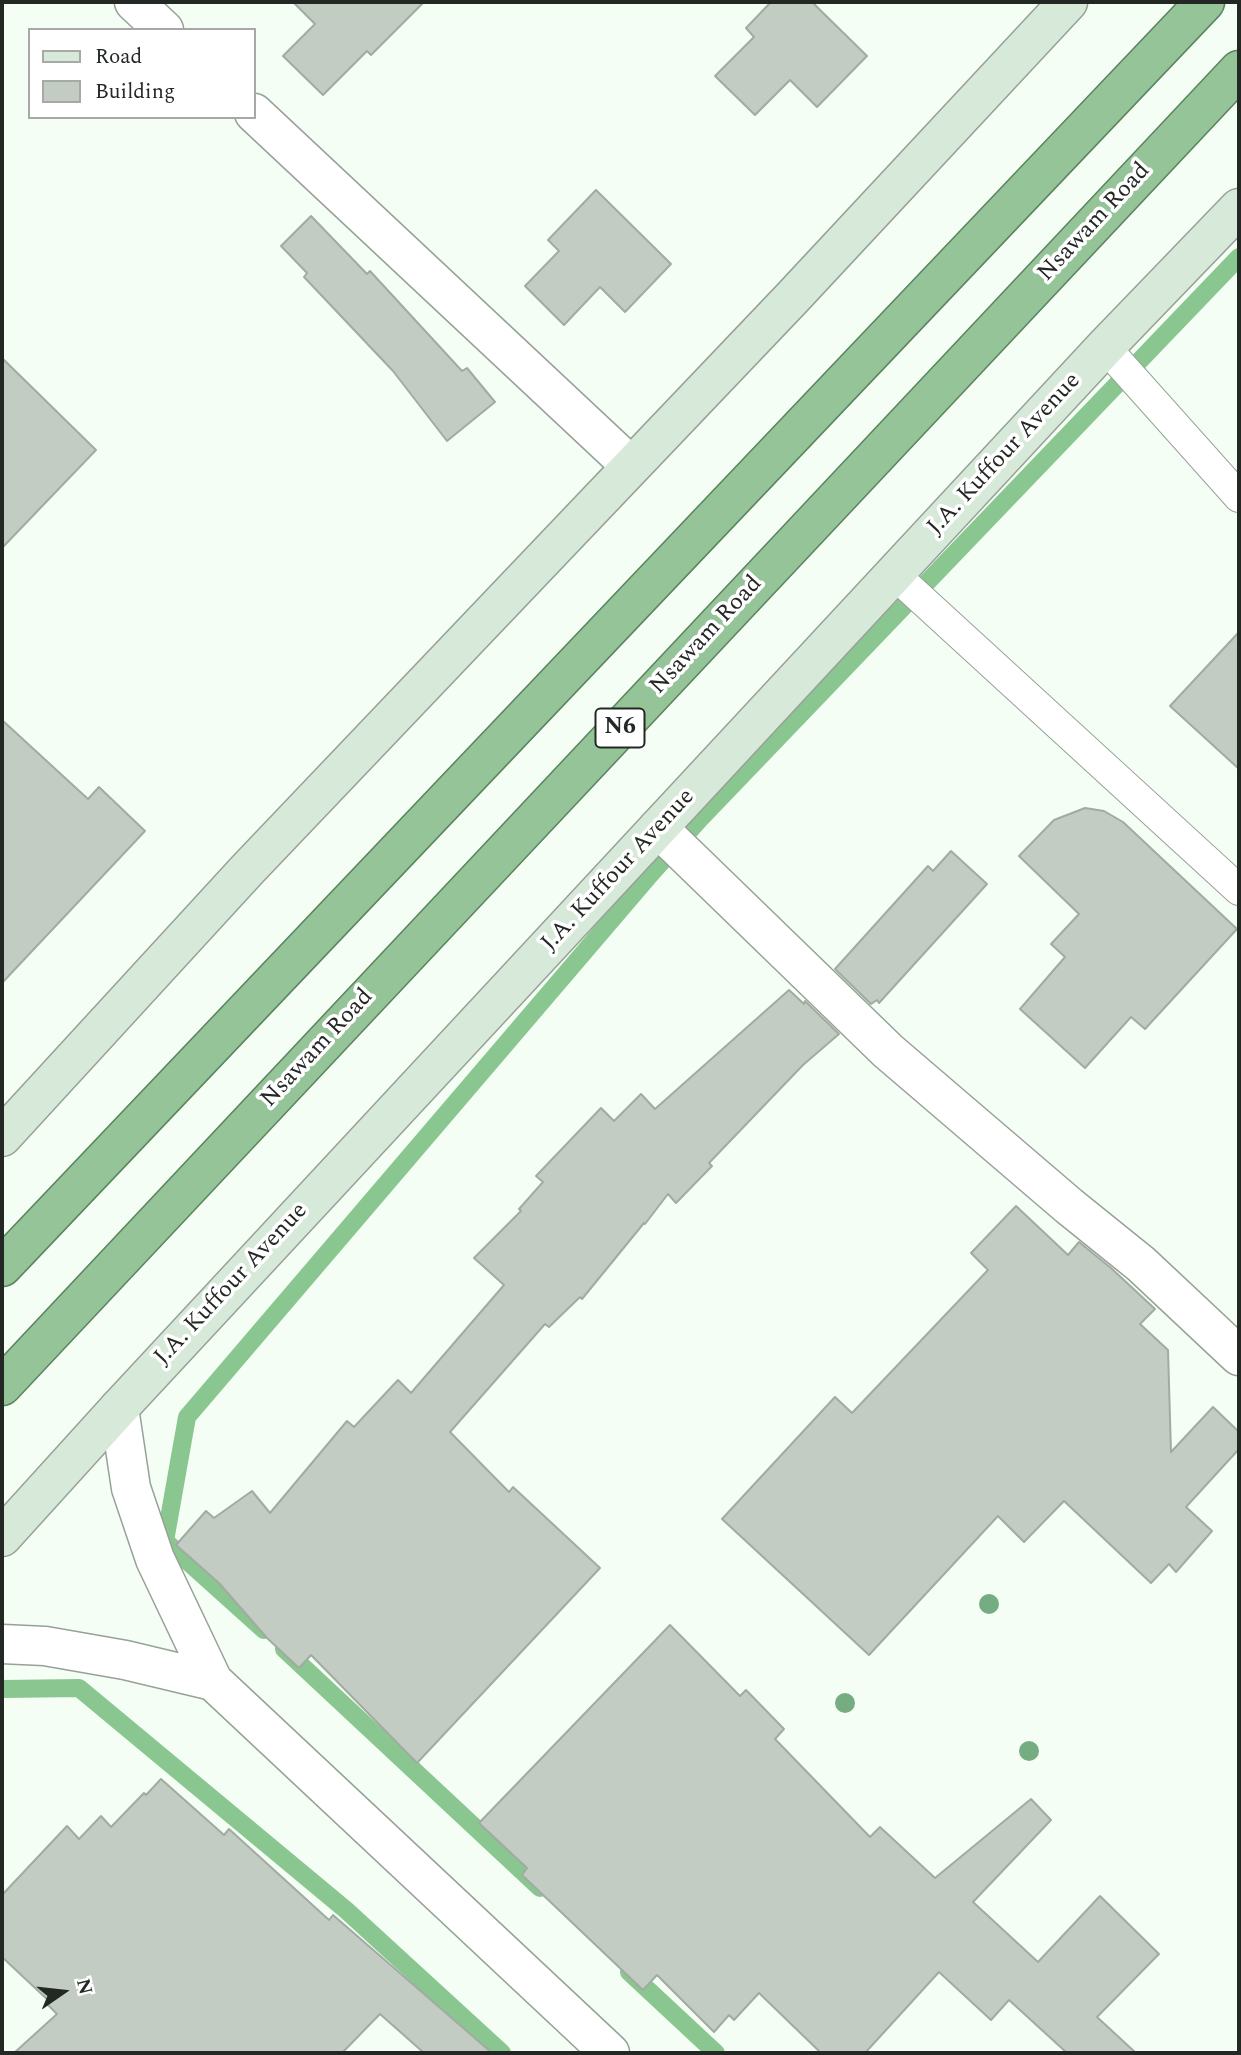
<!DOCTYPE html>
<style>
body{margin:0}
#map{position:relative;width:1241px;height:2055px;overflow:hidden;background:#f4fef4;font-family:Spectral,serif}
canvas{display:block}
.frame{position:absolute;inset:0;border:4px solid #242824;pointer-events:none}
.legend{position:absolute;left:28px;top:28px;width:228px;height:91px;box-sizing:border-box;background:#fff;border:2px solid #a7a9a7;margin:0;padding:9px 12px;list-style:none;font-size:21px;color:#242824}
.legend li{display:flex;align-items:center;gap:14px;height:35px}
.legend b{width:35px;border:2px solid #a7a9a7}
.north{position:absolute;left:28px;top:1957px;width:70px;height:70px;-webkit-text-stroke:5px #fff;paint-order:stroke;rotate:76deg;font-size:19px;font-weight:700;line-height:28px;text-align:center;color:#242824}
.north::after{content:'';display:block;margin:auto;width:24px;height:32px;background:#242824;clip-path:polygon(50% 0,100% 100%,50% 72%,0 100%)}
</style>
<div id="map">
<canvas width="1241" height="2055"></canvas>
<div class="frame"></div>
<ul class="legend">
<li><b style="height:9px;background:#d7e9d9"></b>Road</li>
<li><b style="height:19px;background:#c3ccc3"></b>Building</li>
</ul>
<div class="north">N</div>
</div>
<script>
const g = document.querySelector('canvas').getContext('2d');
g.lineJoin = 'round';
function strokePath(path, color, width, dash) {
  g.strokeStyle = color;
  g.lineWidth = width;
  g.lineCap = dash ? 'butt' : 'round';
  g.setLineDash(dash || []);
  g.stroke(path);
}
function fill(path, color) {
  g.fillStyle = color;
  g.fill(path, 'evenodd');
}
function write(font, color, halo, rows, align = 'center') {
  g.font = font + ' Spectral,serif';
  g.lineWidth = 7;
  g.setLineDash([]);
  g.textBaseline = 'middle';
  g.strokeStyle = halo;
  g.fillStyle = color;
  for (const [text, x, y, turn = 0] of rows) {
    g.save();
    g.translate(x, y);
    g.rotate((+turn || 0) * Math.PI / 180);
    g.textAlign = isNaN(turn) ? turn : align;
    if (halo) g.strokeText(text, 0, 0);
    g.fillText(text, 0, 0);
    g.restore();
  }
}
strokePath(new Path2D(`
 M264,1630L165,1541L187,1417L650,875L700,819L1239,257
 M284,1649L540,1888
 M2,1689L79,1688L346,1910L502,2053
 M629,1972L716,2053`), '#8ac68f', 18);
const building = new Path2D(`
 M293,2H424L371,55L367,51L323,95L283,56L315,24Z
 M771,2H812L867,56L817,107L790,80L755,115L715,76L754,37L746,28Z
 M596,190L671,264L625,312L600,287L564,325L525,286L559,251L548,240Z
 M311,216L367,274L370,271L462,371L467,368L495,402L447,441L393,371L304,277L307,273L281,246Z
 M2,358L96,450L2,548Z
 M1239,632V769L1170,706Z
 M2,720L88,799L99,787L145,831L2,983Z
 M1085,808L1104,811L1123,822L1237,929L1145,1029L1131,1017L1085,1068L1020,1009L1065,957L1051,944L1079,914L1019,856L1054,820Z
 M951,851L987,884L879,1003L877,1000L871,1004L835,969L928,866L933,871Z
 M789,990L804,1004L805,1001L839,1034L803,1065L709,1163L712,1166L676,1203L668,1194L645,1224L644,1223L582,1299L580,1297L549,1327L545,1324L450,1432L509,1492L513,1487L600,1568L417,1763L311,1655L299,1668L267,1638L219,1583L176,1545L206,1511L214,1518L252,1491L270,1513L347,1421L354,1427L398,1380L411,1393L504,1285L474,1258L521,1211L519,1209L543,1182L536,1176L601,1108L614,1121L641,1094L655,1109Z
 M1016,1206L1068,1255L1079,1242L1111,1268L1155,1309L1140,1324L1168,1350L1171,1452L1213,1407L1239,1432V1449L1186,1507L1212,1531L1176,1572L1169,1564L1151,1583L1064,1501L1024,1542L998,1516L869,1655L722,1519L835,1397L852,1413L988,1270L971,1253Z
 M670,1625L740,1696L746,1690L784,1729L775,1739L870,1837L880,1827L935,1878L1031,1799L1051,1820L973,1902L1038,1962L1100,1896L1159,1954L1097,2017L1136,2053H1067L1009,2000L991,2020L939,1972L865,2053H821L759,1993L734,2020L729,2015L714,2032L657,1975L643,1990L522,1875L527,1868L479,1823Z
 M161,1779L224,1835L229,1829L329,1920L333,1915L492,2053H424L380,2014L342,2053H14L57,2014L48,2005L50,2002L2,1957V1895L67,1826L79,1839L101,1816L111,1827L144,1793L146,1795Z`);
fill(building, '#c3ccc3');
strokePath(building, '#a1aba2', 2);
const service = new Path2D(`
 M1105,347L1239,497
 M895,575L1239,890`);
const minor = new Path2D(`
 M134,2L164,30
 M254,113L631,466
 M658,828L888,1051L1069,1206L1141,1264L1239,1356
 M119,1408L131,1488L155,1559L213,1681L610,2053
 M2,1644L45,1646L125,1660L213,1681`);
const secondary = new Path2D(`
 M2,1137L247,870L793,297L1068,2
 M2,1537L119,1408L1105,347L1239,208`);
const trunk = new Path2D(`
 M2,1267L1205,2
 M2,1386L1239,70`);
strokePath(service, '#98a198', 32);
strokePath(minor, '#98a198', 41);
strokePath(secondary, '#98a198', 41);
strokePath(trunk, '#5c845f', 41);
strokePath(service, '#fff', 30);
strokePath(minor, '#fff', 38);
strokePath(secondary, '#d7e9d9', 38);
strokePath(trunk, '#94c498', 38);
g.fillStyle = '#76ac82';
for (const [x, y] of [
 [989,1604],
 [845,1703],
 [1029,1751]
]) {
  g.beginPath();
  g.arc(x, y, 10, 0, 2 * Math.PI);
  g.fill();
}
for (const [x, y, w] of [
 [620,728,49]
]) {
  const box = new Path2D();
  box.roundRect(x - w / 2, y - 19.5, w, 39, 5);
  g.fillStyle = '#fff';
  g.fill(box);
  strokePath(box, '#242824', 2);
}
write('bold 23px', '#242824', null, [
 ["N6",620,728]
]);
write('24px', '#242824', '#fff', [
 ["Nsawam Road",1095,223,-47],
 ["J.A. Kuffour Avenue",1005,455,-47],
 ["Nsawam Road",707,636,-47],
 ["J.A. Kuffour Avenue",619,871,-47],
 ["Nsawam Road",318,1049,-47],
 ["J.A. Kuffour Avenue",232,1285,-47]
]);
</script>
